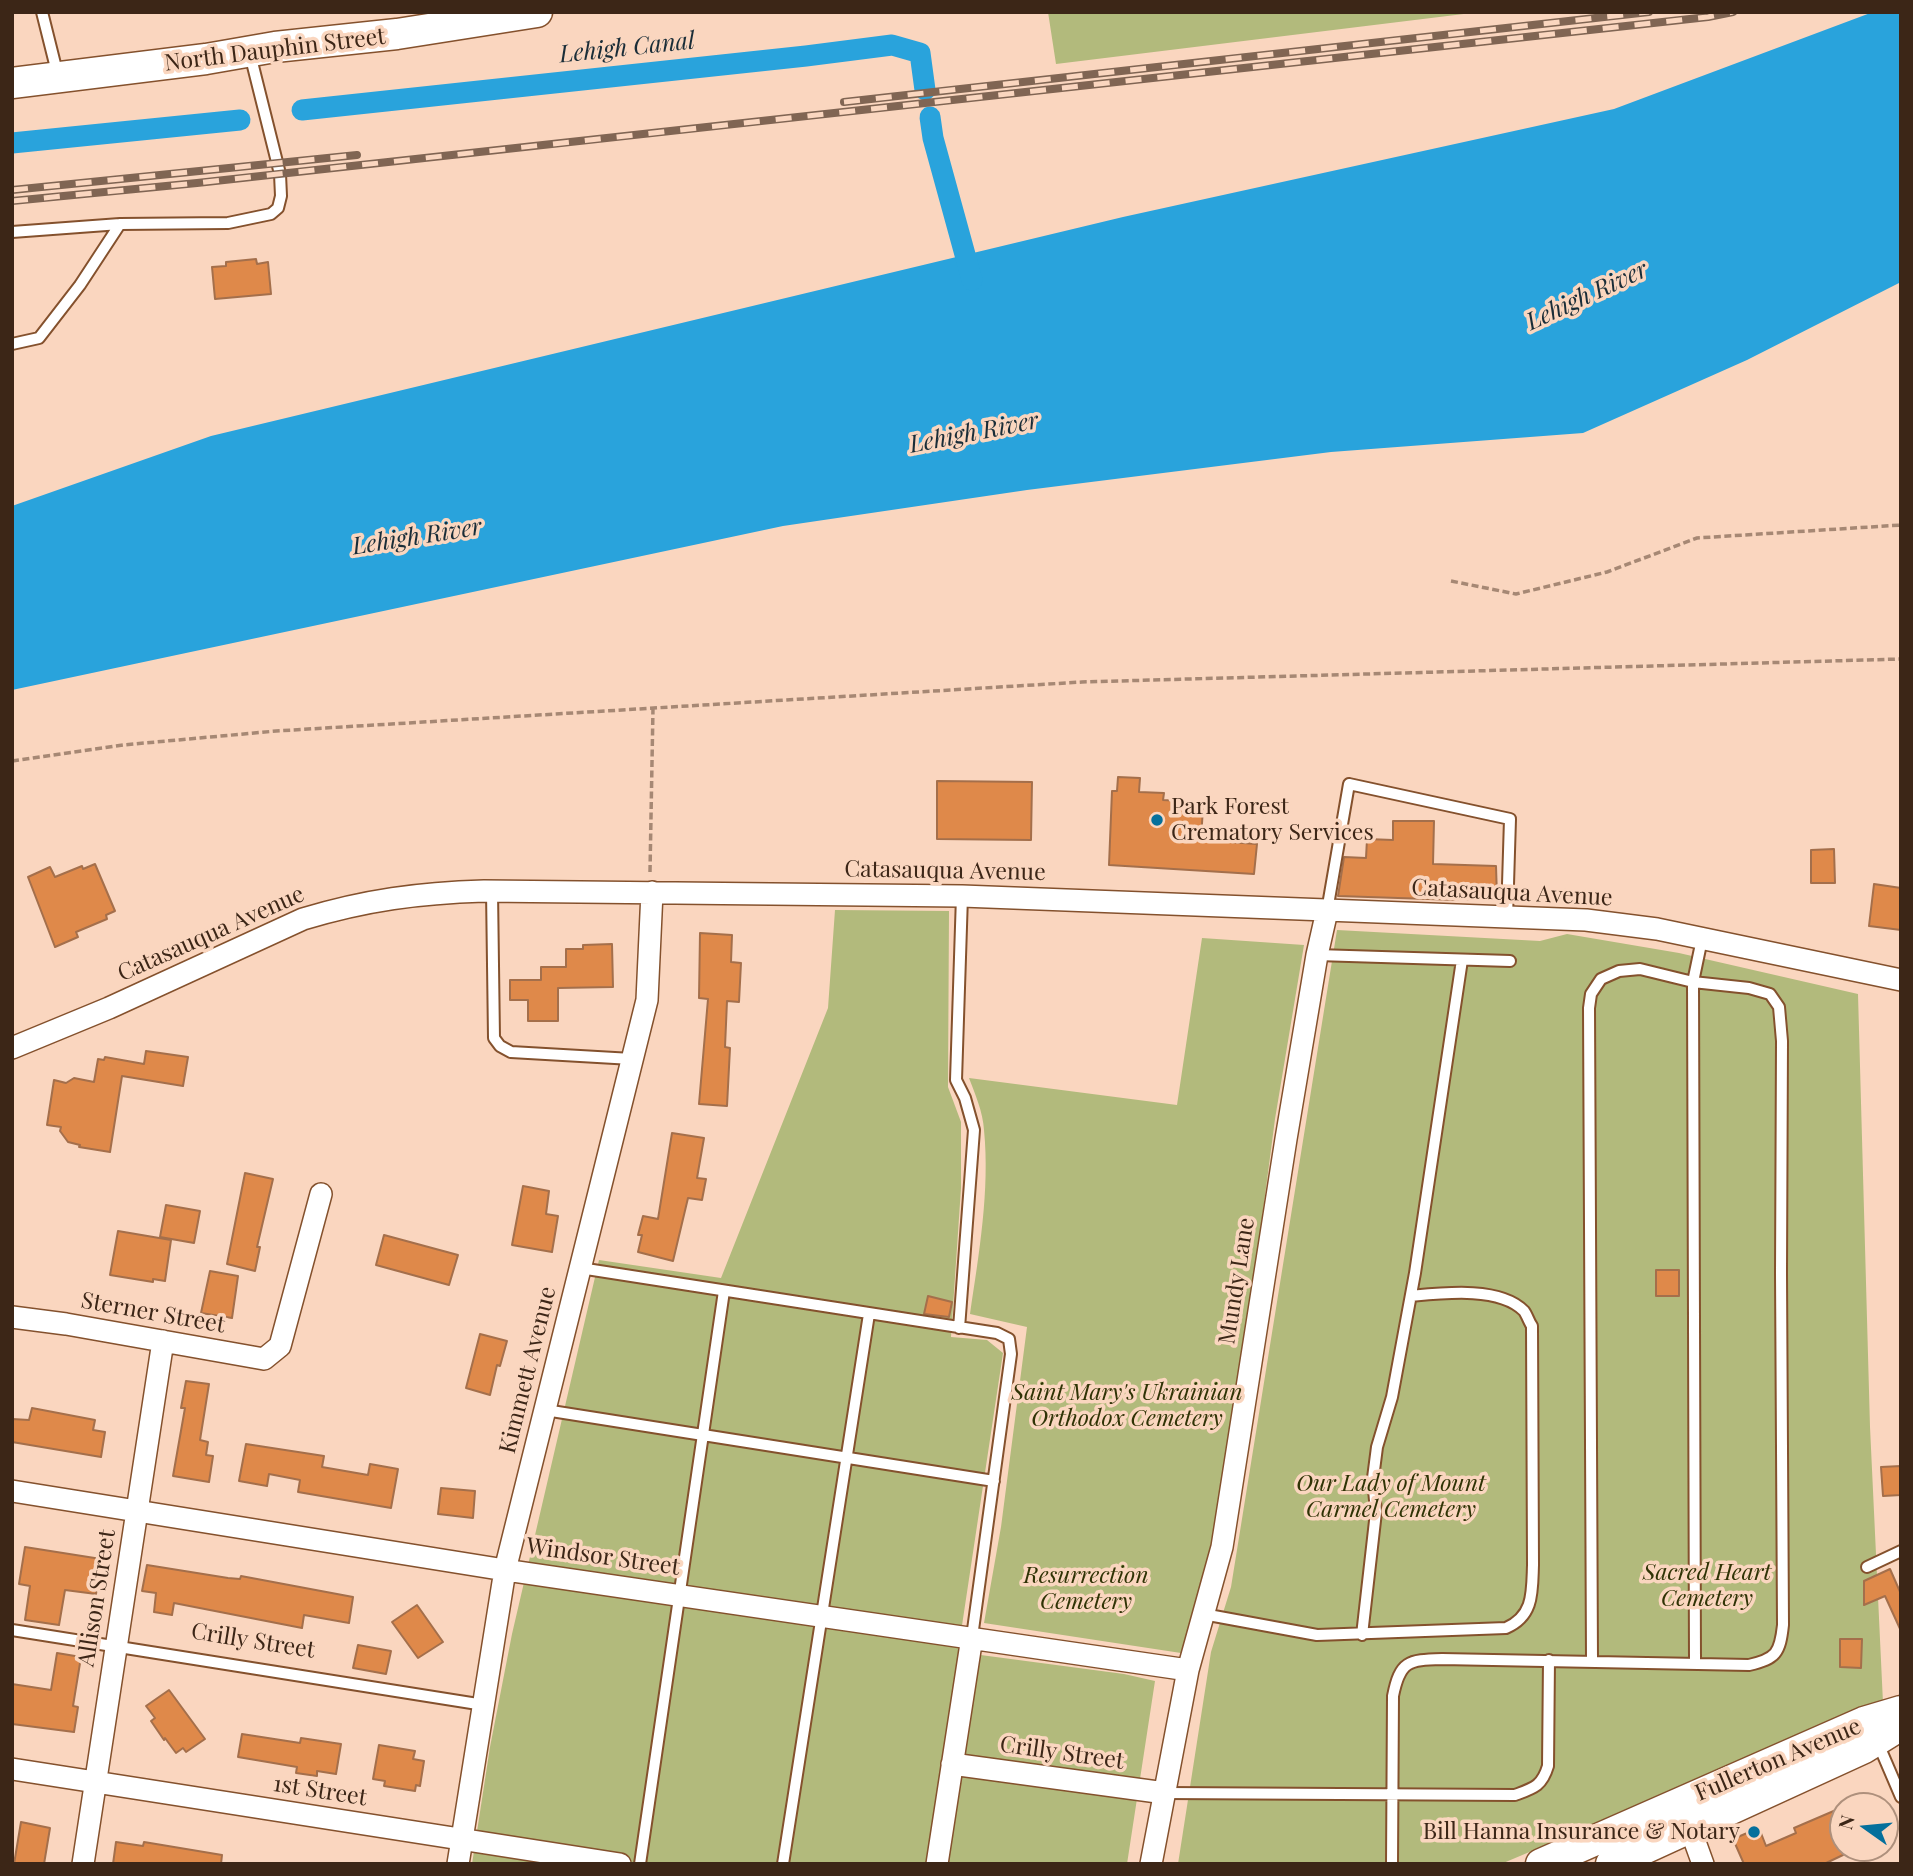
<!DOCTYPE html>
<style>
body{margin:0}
#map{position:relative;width:1913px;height:1876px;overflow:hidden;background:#fad6bf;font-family:"Playfair Display",serif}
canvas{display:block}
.frame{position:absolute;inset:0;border:14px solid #3c2617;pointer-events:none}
.north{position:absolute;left:1829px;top:1792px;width:70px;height:70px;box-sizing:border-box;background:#fad6bf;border:2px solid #ae907c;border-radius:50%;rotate:285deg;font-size:19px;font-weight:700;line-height:28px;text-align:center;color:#3c2617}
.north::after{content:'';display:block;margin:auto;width:24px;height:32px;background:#05709c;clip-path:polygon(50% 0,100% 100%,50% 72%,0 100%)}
</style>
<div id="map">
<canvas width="1913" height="1876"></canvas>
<div class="frame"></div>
<div class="north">N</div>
</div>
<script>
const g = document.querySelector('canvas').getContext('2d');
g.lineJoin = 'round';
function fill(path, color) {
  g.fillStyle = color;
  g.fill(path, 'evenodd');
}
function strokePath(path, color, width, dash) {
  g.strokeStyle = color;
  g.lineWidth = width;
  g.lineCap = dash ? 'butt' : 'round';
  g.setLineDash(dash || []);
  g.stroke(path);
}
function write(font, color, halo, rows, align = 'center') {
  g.font = font + ' "Playfair Display",serif';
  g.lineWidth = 7;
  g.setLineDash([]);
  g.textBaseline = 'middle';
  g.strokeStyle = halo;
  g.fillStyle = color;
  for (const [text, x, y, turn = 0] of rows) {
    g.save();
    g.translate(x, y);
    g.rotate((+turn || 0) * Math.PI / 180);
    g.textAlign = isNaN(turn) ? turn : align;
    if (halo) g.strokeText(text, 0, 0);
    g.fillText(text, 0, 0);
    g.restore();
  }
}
fill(new Path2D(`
 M1048,12H1480L1056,64Z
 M835,910L949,911L948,1087L961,1122V1188L951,1337L987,1340L1003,1353L958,1652L1124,1674L1155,1681L1127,1864H472L490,1747L512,1634L599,1260L721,1278L828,1008Z
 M1337,930L1540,941L1567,934L1679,953L1858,994L1870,1427L1883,1703L1501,1864H1178L1211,1652L1231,1587Z
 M1202,938L1304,945L1275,1119L1227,1486L1211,1559L1181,1653L984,1623L1001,1527L1027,1327L970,1314C979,1254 990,1190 984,1130C983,1112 975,1094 969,1078L1177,1105Z`), '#b2ba7c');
fill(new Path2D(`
 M1873,12H1901V282L1747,360L1583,433L1331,452L1027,490L783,526L12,690V506L211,436L1123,217L1614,109Z`), '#29a3dc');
strokePath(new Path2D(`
 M302,110L806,56L892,45L920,53L925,90
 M930,117L933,138L972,280
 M12,143L240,120`), '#29a3dc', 21);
const building = new Path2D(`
 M256,259L257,264L268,262L271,294L215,299L212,267L226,266V262Z
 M1118,777L1140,778L1139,792L1164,793L1163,800L1200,802L1199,807H1203L1201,840L1257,844L1254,874L1109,865L1112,791H1117Z
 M937,781L1032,782L1031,840L937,839Z
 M1393,821H1434L1433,864L1496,866L1497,897L1458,900L1338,896L1344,857L1366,858L1367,839L1393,840Z
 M1834,849L1835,883H1811V850Z
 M95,864L115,911L106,915L107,919L76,932L78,937L55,947L28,877L50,867L55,877L82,866L83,869Z
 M1874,884L1901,888V930L1869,926Z
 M700,933L732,935L731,962L741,963L739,1002L727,1001L725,1047L730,1048L727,1106L699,1104L708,999L699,998Z
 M612,944L613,987L558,988V1021H528V1000H510V980H541V967H566V949H583V945Z
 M146,1051L188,1057L183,1086L122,1076L110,1152L79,1147L80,1145L68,1142L60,1131L61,1127L47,1125L54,1080L66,1083L74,1078L94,1082L98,1059L104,1060L105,1057L144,1064Z
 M672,1133L704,1138L697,1178L706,1179L702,1200L688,1198L673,1261L638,1252L642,1235H638L643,1216L658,1219Z
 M245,1173L273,1179L257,1247H260L255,1271L227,1264Z
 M523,1186L549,1191L546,1214L558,1216L552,1252L512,1245Z
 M166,1205L200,1211L194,1243L160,1237Z
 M118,1231L171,1240L165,1281L153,1279V1282L110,1275Z
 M384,1235L458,1255L449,1285L376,1265Z
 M1656,1270H1679V1296H1656Z
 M210,1271L238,1276L232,1318L201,1313Z
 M928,1296L952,1302L949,1317L924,1314Z
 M480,1334L507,1341L500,1366L497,1365L490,1395L466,1388Z
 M186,1381L209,1384L200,1440L208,1442L206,1455L213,1456L209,1482L173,1476L185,1408H181Z
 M32,1408L95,1420L93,1430L105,1432L101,1457L12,1442V1419L29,1420Z
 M246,1444L324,1456L322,1467L368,1475L370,1464L398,1469L391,1508L298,1492L300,1480L269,1474L267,1486L239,1481Z
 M1901,1466V1495L1883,1496L1881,1467Z
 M441,1488L475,1491L473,1518L438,1514Z
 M25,1547L101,1559L96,1594L65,1590L59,1625L25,1620L30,1586L19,1584Z
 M147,1565L228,1578L240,1579L241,1576L353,1597L349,1623L304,1615L302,1628L174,1603L172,1615L154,1612L156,1593L142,1591Z
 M1890,1569L1901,1594V1631L1885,1596L1864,1605V1581Z
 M417,1605L443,1642L418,1658L392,1622Z
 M1840,1639H1862L1861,1668L1840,1667Z
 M358,1645L391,1651L386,1674L353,1668Z
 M57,1653L81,1657L73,1706L78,1707L74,1732L12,1724V1684L51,1690Z
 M169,1690L205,1739L186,1752L183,1748L176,1753L165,1738L164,1740L151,1721L155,1718L146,1706Z
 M242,1734L300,1743L301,1738L341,1744L336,1774L317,1771V1776L296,1773L297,1767L238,1757Z
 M379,1745L415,1751L413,1759L424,1761L420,1786L416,1785L415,1791L384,1786L385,1781L373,1779Z
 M1843,1807V1855L1824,1864H1744L1733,1839L1759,1828L1766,1846L1796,1833L1794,1828Z
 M21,1822L50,1828L44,1864H14Z
 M116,1842L143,1846L144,1842L222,1855L221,1864H113Z`);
fill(building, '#df894a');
strokePath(building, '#a46f4b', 2);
const lane = new Path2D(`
 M42,12L58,76
 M12,232L120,224L228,223L271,214L278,208L281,196L280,174L250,54
 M12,344L39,338L80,285L120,224
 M492,891L494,1038L500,1046L511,1052L632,1059
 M1327,911L1349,784L1510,819L1507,917
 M1317,955L1510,961
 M580,1268L997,1333L1009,1339L1011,1354L972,1637
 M959,1328L974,1130L965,1098L956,1080L962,896
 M545,1410L994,1481
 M1867,1567L1901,1551
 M1203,1614L1317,1635L1506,1628C1534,1616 1532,1592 1533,1565L1532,1326C1529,1322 1527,1315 1524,1311C1500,1286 1442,1293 1411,1296
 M12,1630L484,1705
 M1362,1635L1376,1512L1373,1478L1377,1447L1392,1397L1415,1273L1462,960
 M1695,1664L1693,982L1702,939
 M1877,1741L1901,1797
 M1165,1793L1515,1795C1534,1788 1542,1786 1548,1766L1549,1660
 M640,1864L724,1291
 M783,1864L869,1314
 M1392,1864L1393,1696C1400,1661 1408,1660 1442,1659L1749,1665C1776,1659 1780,1653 1783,1625L1781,1273L1782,1041L1779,1007L1770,994L1749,988L1693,982L1640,969L1619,971L1601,979L1591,994L1589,1008L1592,1661`);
const street = new Path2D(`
 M12,1048L109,1008L303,919C366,900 419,893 484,891L962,896L1586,920L1657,929L1901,980
 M12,1317L66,1324L264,1359L280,1346L321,1194
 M12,1491L505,1570L1188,1670
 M952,1764L1165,1793
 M12,1769L620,1864
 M1690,1828L1703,1864
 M83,1864L163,1341
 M458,1864L505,1570L647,1000L652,892
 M937,1864L972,1637
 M1151,1864L1188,1670L1222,1547L1286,1139L1317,955L1327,911`);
const secondary = new Path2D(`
 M12,83L206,59L275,47L397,34L537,12
 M1541,1864L1864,1722L1901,1711
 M1611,1864L1864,1748L1901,1725`);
strokePath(lane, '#84512d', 14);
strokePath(street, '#84512d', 24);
strokePath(secondary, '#84512d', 33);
strokePath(new Path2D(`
 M1451,581L1516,594L1607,572L1697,538L1901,525
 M12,761L123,745L276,731L1082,682L1901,659
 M650,872L653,708`), '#a68874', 3.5, [7, 3.5]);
strokePath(lane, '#fff', 10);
strokePath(street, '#fff', 21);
strokePath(secondary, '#fff', 30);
const rail = new Path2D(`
 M844,102L1649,12
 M12,190L357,155
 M12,201L197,183L1708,17L1733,12`);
strokePath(rail, '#806553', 8);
strokePath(rail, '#fad6bf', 5, [16]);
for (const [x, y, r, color] of [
 [1157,820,7,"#05709c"],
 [1754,1832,7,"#05709c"]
]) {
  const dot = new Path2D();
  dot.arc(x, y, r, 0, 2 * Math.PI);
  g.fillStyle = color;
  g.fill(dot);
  strokePath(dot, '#fad6bf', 2.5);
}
write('23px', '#3c2617', '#fad6bf', [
 ["North Dauphin Street",275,50,-7],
 ["Catasauqua Avenue",945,871,1],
 ["Catasauqua Avenue",1512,893,3],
 ["Catasauqua Avenue",211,934,-24],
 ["Mundy Lane",1237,1281,-81],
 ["Sterner Street",153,1313,10],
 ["Kimmett Avenue",528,1370,-76],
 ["Windsor Street",603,1557,8],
 ["Allison Street",97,1598,-81],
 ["Crilly Street",253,1641,9],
 ["Crilly Street",1062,1753,8],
 ["Fullerton Avenue",1778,1760,-23],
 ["1st Street",320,1791,9]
]);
write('23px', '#3c2617', '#fad6bf', [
 ["Park Forest",1171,807],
 ["Crematory Services",1171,833],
 ["Bill Hanna Insurance & Notary",1740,1832,"right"]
], 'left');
write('italic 23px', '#2f3305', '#fad6bf', [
 ["Saint Mary's Ukrainian",1127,1393],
 ["Orthodox Cemetery",1127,1419],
 ["Our Lady of Mount",1391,1484],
 ["Carmel Cemetery",1391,1510],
 ["Sacred Heart",1707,1573],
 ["Cemetery",1707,1599],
 ["Resurrection",1086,1576],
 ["Cemetery",1086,1602]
]);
write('italic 24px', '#1a2d38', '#fad6bf', [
 ["Lehigh Canal",627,48,-6],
 ["Lehigh River",1587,296,-25],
 ["Lehigh River",974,433,-11],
 ["Lehigh River",417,537,-9]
]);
</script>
